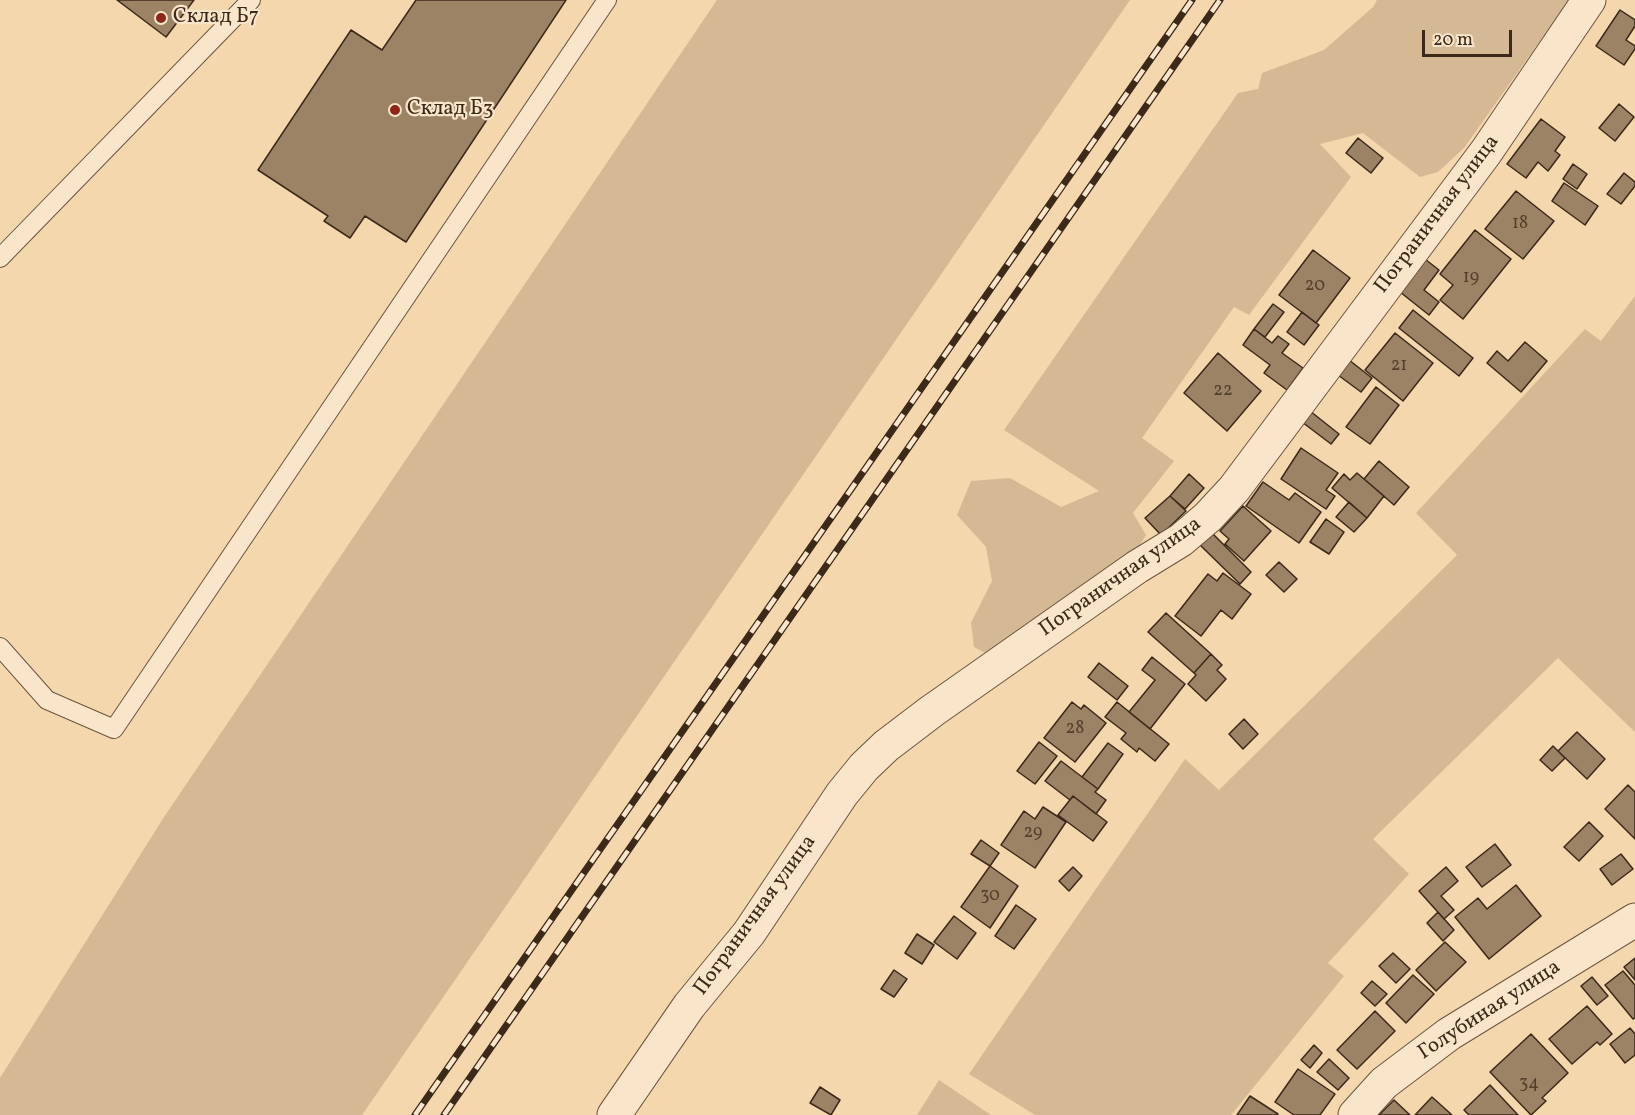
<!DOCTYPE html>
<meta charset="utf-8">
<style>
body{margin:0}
#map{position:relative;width:1635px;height:1115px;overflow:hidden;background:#f4d7ad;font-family:Vollkorn,serif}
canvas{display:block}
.scale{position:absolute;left:1422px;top:30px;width:90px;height:27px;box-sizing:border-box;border:3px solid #3c291a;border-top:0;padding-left:8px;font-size:18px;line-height:21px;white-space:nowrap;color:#3c291a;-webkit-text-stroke:4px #f8e5ca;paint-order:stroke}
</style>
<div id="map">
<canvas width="1635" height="1115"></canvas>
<div class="scale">20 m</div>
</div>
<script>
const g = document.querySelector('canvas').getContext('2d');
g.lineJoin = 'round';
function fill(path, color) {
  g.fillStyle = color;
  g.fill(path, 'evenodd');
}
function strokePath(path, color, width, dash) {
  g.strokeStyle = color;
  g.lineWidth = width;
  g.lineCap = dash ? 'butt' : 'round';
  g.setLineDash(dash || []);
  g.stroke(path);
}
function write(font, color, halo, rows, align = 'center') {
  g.font = font + ' Vollkorn,serif';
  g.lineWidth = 4.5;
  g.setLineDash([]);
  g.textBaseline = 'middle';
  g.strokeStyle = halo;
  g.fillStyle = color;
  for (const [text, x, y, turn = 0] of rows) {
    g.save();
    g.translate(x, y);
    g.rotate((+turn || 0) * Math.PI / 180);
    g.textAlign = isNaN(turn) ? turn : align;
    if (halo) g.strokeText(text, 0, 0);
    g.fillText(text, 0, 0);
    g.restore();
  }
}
fill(new Path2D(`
 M717,0H1130L362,1115H0V1078L164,817Z
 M1377,0H1569L1464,148L1438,172L1420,177L1363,133L1320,144L1351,177L1249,315L1234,307L1142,438L1174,461L1133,513L1146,535L1136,551L989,655L974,647L971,623L992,581L986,547L957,515L971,481L1010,478L1061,507L1099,491L1004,430L1238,93L1258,89L1262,73L1324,50L1373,7Z
 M1635,296V732L1558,658L1373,839L1409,874L1328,963L1344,976L1231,1115H1035L969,1074L1185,759L1219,790L1457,555L1416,513L1585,329L1601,341Z
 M939,1080L991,1115H917Z`), '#d5b994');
const building = new Path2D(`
 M117,0H194L166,37Z
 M416,0H566L406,242L365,216L350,238L324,221L328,216L258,170L351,30L382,50Z
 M1620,10L1635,20V26L1626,40L1635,46V49L1624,65L1596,46Z
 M1619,104L1634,117L1615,141L1599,128Z
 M1541,119L1565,137L1555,151L1560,155L1548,171L1538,162L1526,178L1507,164Z
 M1358,138L1383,158L1371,173L1346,153Z
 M1573,164L1587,174L1577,189L1563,179Z
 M1624,173L1635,182V186L1621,204L1607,194Z
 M1564,183L1598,206L1585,225L1552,201Z
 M1516,191L1554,221L1523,259L1485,229Z
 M1475,230L1511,259L1463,319L1440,300L1453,285L1440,274Z
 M1313,250L1350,278L1316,323L1279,295Z
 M1421,256L1439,270L1424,290L1439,302L1429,315L1395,288Z
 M1273,304L1284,312L1265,337L1254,329Z
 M1413,310L1473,358L1459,376L1399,328Z
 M1302,312L1319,325L1304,345L1287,332Z
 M1254,329L1272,343L1278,336L1289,344L1282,353L1303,368L1287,390L1264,373L1270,365L1243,345Z
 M1395,333L1433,363L1403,401L1365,370Z
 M1525,342L1547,361L1521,392L1487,363L1497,351L1508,361Z
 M1218,353L1261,391L1227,431L1184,393Z
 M1349,360L1372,378L1361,392L1338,375Z
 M1376,387L1399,405L1370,444L1346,427Z
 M1310,411L1339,434L1331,444L1302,422Z
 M1301,448L1338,473L1326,490L1335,496L1326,509L1281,479Z
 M1379,461L1409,487L1394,505L1364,479Z
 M1357,473L1384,496L1367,518L1332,488L1344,474L1350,480Z
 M1189,474L1204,488L1185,509L1170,496Z
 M1263,482L1289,500L1295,493L1321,512L1299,543L1246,506Z
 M1170,496L1186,511L1161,535L1145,518Z
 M1349,502L1367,518L1354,532L1336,517Z
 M1243,506L1271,531L1244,561L1225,544L1229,539L1220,531Z
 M1326,519L1344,532L1329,554L1310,542Z
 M1212,533L1251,572L1240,584L1200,545Z
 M1279,562L1297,579L1284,592L1266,575Z
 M1223,573L1251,594L1232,619L1221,610L1201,636L1175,616L1208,574L1217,581Z
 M1166,613L1211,654L1194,673L1148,632Z
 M1211,654L1222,665L1217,670L1226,679L1206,701L1188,684L1196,675L1194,673Z
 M1152,657L1185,684L1150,729L1129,712L1155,680L1142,670Z
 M1099,663L1128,686L1117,700L1088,677Z
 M1072,702L1081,709L1084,705L1106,723L1075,762L1044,738Z
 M1117,702L1169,744L1155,761L1139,748L1137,752L1121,739L1126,733L1105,717Z
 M1244,719L1258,734L1243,749L1229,734Z
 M1577,732L1605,759L1587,779L1558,751Z
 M1039,742L1057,756L1035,784L1017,771Z
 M1108,743L1123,754L1098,789L1082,777Z
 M1553,746L1565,758L1552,771L1540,760Z
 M1061,761L1098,789L1095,792L1106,800L1096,814L1073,796L1070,800L1045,781Z
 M1628,785L1635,792V839L1605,809Z
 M1073,796L1107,822L1093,841L1058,815Z
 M1043,807L1066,822L1035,868L1001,845L1024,811L1035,819Z
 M1589,822L1603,836L1579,861L1564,847Z
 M981,840L999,853L990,866L971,854Z
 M1495,844L1511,865L1482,887L1466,867Z
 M1621,854L1633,869L1612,885L1600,869Z
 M990,866L1018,886L990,928L961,907Z
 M1073,867L1082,876L1069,891L1059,881Z
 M1446,867L1458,881L1441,896L1454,910L1444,919L1419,891Z
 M1516,885L1541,916L1489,959L1455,917L1478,898L1487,909Z
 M1016,905L1036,919L1014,949L995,936Z
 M1438,912L1454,930L1443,941L1427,923Z
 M954,916L976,933L957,959L934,942Z
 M917,934L934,945L922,964L905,953Z
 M1445,942L1466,962L1436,991L1416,970Z
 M1393,953L1410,969L1396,983L1379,966Z
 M1635,958V980L1624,967Z
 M894,970L907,979L894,997L881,989Z
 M1623,971L1635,985V1018L1633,1019L1605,985Z
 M1413,975L1434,994L1406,1023L1386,1003Z
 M1592,977L1608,996L1597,1005L1581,986Z
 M1372,981L1387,994L1375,1006L1361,993Z
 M1587,1006L1612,1034L1600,1045L1597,1042L1572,1064L1549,1039Z
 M1375,1011L1395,1031L1357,1069L1337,1050Z
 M1630,1028L1635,1034V1055L1625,1063L1610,1044Z
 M1531,1034L1568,1073L1542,1098L1546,1101L1531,1115L1490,1072Z
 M1314,1045L1322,1053L1310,1068L1301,1060Z
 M1329,1059L1349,1078L1338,1090L1317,1072Z
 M1298,1069L1335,1094L1320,1115H1294L1275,1102Z
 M1490,1085L1518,1115H1469L1464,1110Z
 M820,1087L840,1100L831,1115L810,1103Z
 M1250,1096L1278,1114L1277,1115H1237Z
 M1432,1097L1452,1115H1415Z
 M1394,1100L1410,1115H1379Z`);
fill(building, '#9c8366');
strokePath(building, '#3c291a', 1.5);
const lane = new Path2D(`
 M0,258L251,0
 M0,647L47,700L114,729L607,0`);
const street = new Path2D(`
 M614,1115L689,1006L749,933L842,794L864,767L886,746L932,711L1137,567L1181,540L1208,517L1234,489L1486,152L1589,0
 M1355,1115L1384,1083L1449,1034L1635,920`);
strokePath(lane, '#6a543f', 20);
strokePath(street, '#6a543f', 35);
strokePath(lane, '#f8e5ca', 18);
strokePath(street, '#f8e5ca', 33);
const rail = new Path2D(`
 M415,1115L1192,0
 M444,1115L1220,0`);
strokePath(rail, '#3c291a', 7);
strokePath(rail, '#f8e5ca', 4.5, [14]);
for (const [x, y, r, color] of [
 [161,18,6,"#8f2418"],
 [395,110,6,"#8f2418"]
]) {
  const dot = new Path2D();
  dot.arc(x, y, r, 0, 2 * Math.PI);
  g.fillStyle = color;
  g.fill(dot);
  strokePath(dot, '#f8e5ca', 2);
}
write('18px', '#54402d', null, [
 ["18",1520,225],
 ["19",1471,279],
 ["20",1315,287],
 ["21",1399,367],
 ["22",1223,392],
 ["28",1075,730],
 ["29",1033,834],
 ["30",990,897],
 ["34",1529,1085]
]);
write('21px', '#3c291a', '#f8e5ca', [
 ["Склад Б7",173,18],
 ["Склад Б3",407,110]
], 'left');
write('21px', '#3c291a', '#f8e5ca', [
 ["Пограничная улица",1438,215,-53],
 ["Пограничная улица",1121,578,-35],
 ["Пограничная улица",756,916,-54],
 ["Голубиная улица",1490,1011,-33]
]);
</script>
